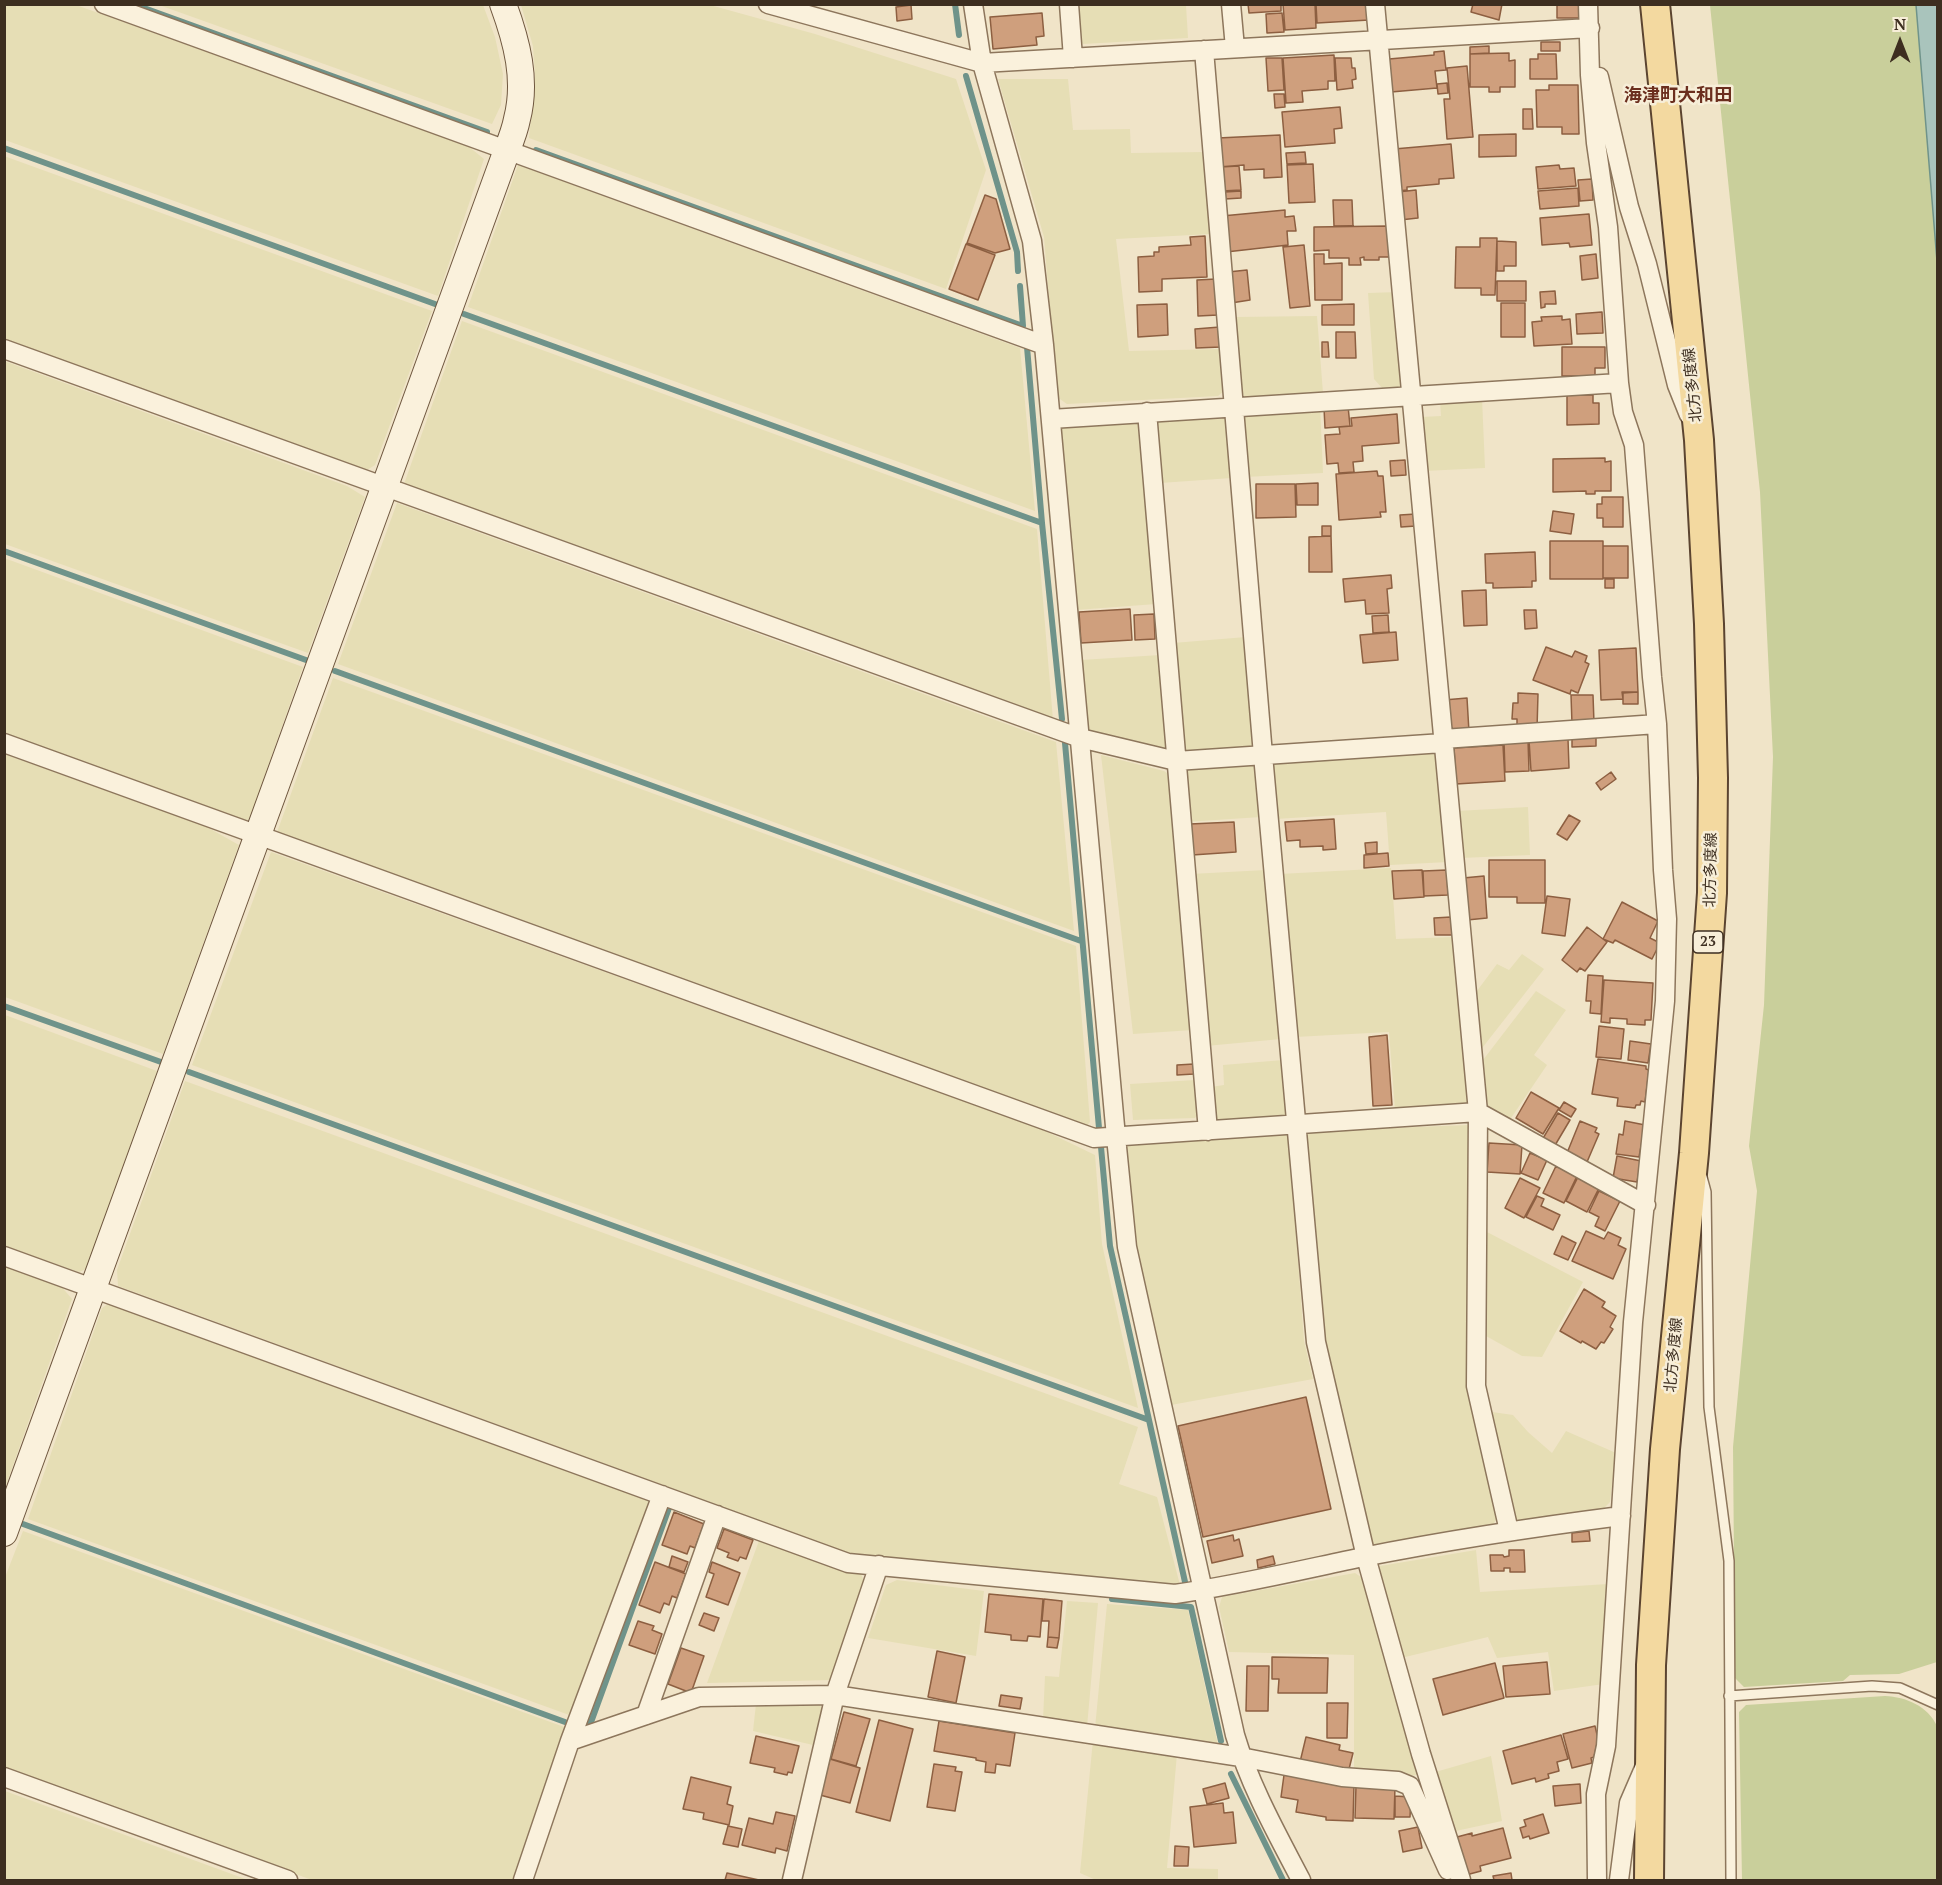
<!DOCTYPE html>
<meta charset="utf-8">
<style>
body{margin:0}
#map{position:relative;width:1942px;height:1885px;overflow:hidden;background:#f0e4c8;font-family:"PT Serif",serif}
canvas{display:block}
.frame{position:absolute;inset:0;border:6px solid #3d2e20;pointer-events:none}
.north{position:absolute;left:1870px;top:12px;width:60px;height:60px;-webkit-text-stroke:4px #f7eed8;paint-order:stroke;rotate:0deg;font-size:16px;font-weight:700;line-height:24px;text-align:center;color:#3d2e20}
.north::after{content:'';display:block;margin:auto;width:21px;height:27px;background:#3d2e20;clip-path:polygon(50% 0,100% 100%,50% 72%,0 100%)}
</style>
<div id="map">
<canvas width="1942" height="1885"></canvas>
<div class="frame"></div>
<div class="north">N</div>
</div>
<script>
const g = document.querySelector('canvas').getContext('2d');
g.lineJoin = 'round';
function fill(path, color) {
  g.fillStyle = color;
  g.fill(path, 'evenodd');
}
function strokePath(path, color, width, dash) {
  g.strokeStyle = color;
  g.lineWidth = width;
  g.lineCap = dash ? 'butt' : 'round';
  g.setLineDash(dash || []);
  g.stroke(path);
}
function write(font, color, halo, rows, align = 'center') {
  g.font = font + ' "PT Serif","Noto Sans JP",serif';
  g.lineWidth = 5;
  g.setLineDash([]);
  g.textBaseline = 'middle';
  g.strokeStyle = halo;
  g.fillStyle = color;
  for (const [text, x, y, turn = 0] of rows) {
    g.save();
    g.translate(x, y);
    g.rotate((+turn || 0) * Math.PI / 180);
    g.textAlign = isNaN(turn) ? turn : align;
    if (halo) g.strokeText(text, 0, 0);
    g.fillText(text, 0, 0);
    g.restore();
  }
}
fill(new Path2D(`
 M4,5H76L468,146L484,159L438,296L5,140Z
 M159,5H483L495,37L503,74L501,105L492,124Z
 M521,5H710L815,34L956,79L986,170L946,289L529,138L535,75L533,46Z
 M1073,5H1186L1188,38L1083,44L1075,36Z
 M998,79H1068L1073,130L1130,129L1131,153L1205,152L1211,234L1116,239L1129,351L1221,349L1225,390L1218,396L1067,404L1057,397L1044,237Z
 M4,156L432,311L375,465L367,470L5,339Z
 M518,165L1020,348L1035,511L468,307Z
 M1398,292L1406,380L1399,388L1383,389L1374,379L1368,293Z
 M1317,316L1323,393L1245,397L1240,390L1236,317Z
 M462,321L1037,529L1053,720L404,484Z
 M4,361L347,486L365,497L308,653L5,544Z
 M1482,398L1485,468L1425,471L1421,417L1441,416L1440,400Z
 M1320,405L1323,473L1245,477L1241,410Z
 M1223,412L1228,417L1232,478L1160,483L1155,424L1161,417Z
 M1135,419L1140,424L1156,604L1076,610L1059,429L1066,424Z
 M397,503L1056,742L1074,931L338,664Z
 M4,558L303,667L249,820L240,822L5,736Z
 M1246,637L1256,742L1252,748L1185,752L1180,748L1173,643Z
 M1160,655L1168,746L1164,751L1091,733L1086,728L1081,660Z
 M333,678L1076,946L1090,1122L1085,1128L276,835Z
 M1433,751L1437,753L1448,862L1390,865L1386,812L1276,819L1271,768L1278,762Z
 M4,754L205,826L239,845L163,1054L5,997Z
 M1101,755L1164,771L1170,775L1193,1030L1133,1034Z
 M1250,764L1256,769L1261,817L1186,822L1182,774L1189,767Z
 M1528,807L1530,855L1461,858L1457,811Z
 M271,852L1041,1129L1095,1155L1102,1244L1138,1408L192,1065Z
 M1391,868L1396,939L1455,937L1471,1100L1467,1105L1395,1110L1389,1032L1295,1037L1280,874Z
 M1266,870L1281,1039L1206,1046L1191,874Z
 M1522,954L1544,969L1479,1052L1474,995L1497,964L1509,970Z
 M1536,991L1566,1010L1534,1055L1547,1065L1509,1121L1488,1109L1483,1060Z
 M5,1015L157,1071L86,1269L79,1272L5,1246Z
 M1283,1060L1288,1110L1284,1117L1218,1121L1212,1114L1211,1087L1224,1085L1223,1065Z
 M1195,1080L1198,1114L1195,1118L1133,1120L1130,1084Z
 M185,1081L1138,1427L1119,1484L1157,1497L1180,1585L852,1554L118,1286L117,1270Z
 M1469,1125V1385L1498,1517L1492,1526L1375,1548L1368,1542L1323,1341L1305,1137L1310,1131Z
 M1285,1133L1289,1137L1304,1341L1313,1379L1171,1405L1135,1247L1126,1148L1132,1141Z
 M1487,1232L1583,1282L1542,1357L1522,1356L1486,1336Z
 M5,1264L60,1285L72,1299L5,1488Z
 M111,1302L646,1496L650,1506L572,1716L28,1519L102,1308Z
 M1492,1412L1513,1415L1528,1432L1552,1453L1566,1431L1616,1453L1610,1502L1601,1511L1519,1521L1512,1514Z
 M23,1531L567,1728L513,1880H312L5,1768L4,1580Z
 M760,1538L861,1574L865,1585L831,1680L707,1683Z
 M1476,1550L1480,1592L1608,1584L1604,1684L1554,1691L1548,1652L1497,1658L1488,1637L1401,1658L1377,1573L1380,1566Z
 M1355,1573L1364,1579L1420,1774L1401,1778L1354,1772V1655L1229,1652L1219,1607L1222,1597Z
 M897,1580L984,1591L976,1656L868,1638L886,1585Z
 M1067,1601L1098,1603L1087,1727L1043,1720L1045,1676L1059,1677Z
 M1107,1604L1188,1610L1218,1745L1095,1728Z
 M818,1703L822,1708L813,1745L753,1731L756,1704Z
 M1093,1740L1177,1754L1167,1868L1218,1869V1880H1096L1080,1873Z
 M1491,1756L1502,1821L1451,1832L1432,1773Z
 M4,1791H5L248,1880H5Z`), '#e6deb5');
fill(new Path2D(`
 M1710,5H1916L1938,261L1937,1662L1899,1674L1850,1675L1843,1681L1744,1687L1735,1678L1733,1447L1757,1191L1749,1146L1764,1005L1773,757L1760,492Z
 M1885,1696C1906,1697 1928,1706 1937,1726V1880H1742L1739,1712L1746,1705Z`), '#c9cf9b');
const water = new Path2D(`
 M1916,5H1937V261Z`);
fill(water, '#a9c4bc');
strokePath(water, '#6f938a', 1.5);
strokePath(new Path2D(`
 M133,4L487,132
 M955,4L959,35
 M966,76L1017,252L1018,271
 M4,148L435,304
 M536,150L1023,326L1020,286
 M464,314L1042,523
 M1027,347L1042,523L1062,719
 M4,551L306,660
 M335,671L1081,941
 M1065,743L1099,1128
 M4,1006L161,1062
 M189,1072L1149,1420L1185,1582
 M1101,1147L1110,1246L1149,1420
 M23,1524L565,1722
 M1112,1599L1191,1607L1221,1741
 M590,1725L669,1508
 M1231,1774L1283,1880`), '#6f938a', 6);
const building = new Path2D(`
 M1248,4H1281V11L1249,13Z
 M1283,4H1315L1316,28L1285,30Z
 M1316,4H1368L1369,20L1317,23Z
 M1473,4H1502L1499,20L1471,12Z
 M1557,4H1579V18H1557Z
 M911,5L912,19L897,21L896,7Z
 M1042,13L1044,36L1036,37L1037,45L993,49L990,17Z
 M1282,13L1284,32L1267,33L1266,14Z
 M1541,42H1560V51H1541Z
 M1489,46V53L1470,54V47Z
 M1444,51L1446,70L1435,71L1437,88L1391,92L1389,59L1434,55V52Z
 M1509,53V61L1515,60V87H1500V92H1489V87H1470V54Z
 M1538,54H1556L1557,79H1530V59H1538Z
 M1334,55L1335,81H1328V89L1302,91L1303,102L1286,103L1283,58Z
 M1266,58H1282L1284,90L1268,91Z
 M1335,58H1351L1352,68H1355L1356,79L1352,80L1353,88L1337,90Z
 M1467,66L1473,137L1447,139L1444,99H1450L1447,68Z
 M1447,83L1448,93L1438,94L1437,84Z
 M1549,85H1578L1579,134H1562V127H1537L1536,90H1549Z
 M1274,94H1284L1285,107L1275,108Z
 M1340,107L1342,128L1334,129L1335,143L1285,147L1282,112Z
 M1523,109H1532L1533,129H1523Z
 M1516,134V156L1479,157V135Z
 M1280,135L1282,177L1264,178V169L1244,170V165L1219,167L1218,138Z
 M1451,144L1454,178L1439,179V184L1407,187V190L1398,191L1394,149Z
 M1305,152L1306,163L1287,164L1286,153Z
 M1313,164L1315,202L1289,203L1287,165Z
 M1559,165L1560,169L1574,168L1576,186L1538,189L1536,167Z
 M1239,166L1241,190L1222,191L1220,167Z
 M1592,179L1593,200L1580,201L1578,180Z
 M1578,188L1579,206L1540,209L1538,191Z
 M1416,190L1418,218L1400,220L1398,192Z
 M1241,191V198L1225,199V192Z
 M985,195L996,199L1010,249L995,253L967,243Z
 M1333,200H1352L1353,226H1334Z
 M1285,210V217L1294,216L1296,231H1287L1288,245L1226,252L1222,216Z
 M1589,214L1592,245L1570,247L1569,243L1542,245L1540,218Z
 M1388,226L1389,257H1379V260H1364V257L1360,258L1361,265H1349V258H1329V250L1314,251V227Z
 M1205,236L1207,277L1162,279V291L1139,292L1138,257L1154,256V252H1159V247L1191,245L1190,237Z
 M1480,238H1497L1495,295H1481V288H1455L1456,247H1480Z
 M1497,241L1516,242V266H1504V271H1497Z
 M966,244L995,255L978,300L949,289Z
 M1304,245L1310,306L1290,308L1283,247Z
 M1314,254H1324V264L1342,263V300H1315Z
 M1596,254L1598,278L1582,280L1580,256Z
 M1247,270L1250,300L1231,303L1228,272Z
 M1216,279L1218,315L1198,316L1197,280Z
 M1497,281H1526V301H1497Z
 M1555,291L1556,304H1545V307L1541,308L1540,292Z
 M1501,303H1525V337H1501Z
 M1167,304L1168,335L1138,337L1137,305Z
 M1354,304V325H1322V305Z
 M1602,312L1603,333L1577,334L1576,314Z
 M1562,316V320L1570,319L1572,344L1534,346L1532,322L1542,321L1541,317Z
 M1220,327L1221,347L1196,348L1195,329Z
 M1336,332H1355L1356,358H1336Z
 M1322,342H1328L1329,357H1322Z
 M1562,347H1605V368H1595V376H1562Z
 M1567,395H1593V403H1599V424L1567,425Z
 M1348,406L1350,426L1325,428L1324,408Z
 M1397,414L1399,443L1362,446L1363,461L1353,462L1354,472L1339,473L1338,463L1327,464L1325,435L1340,434L1339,427L1352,426L1351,418Z
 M1605,458V462L1611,461V491H1595V494H1586V491L1553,492V459Z
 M1405,460L1406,475L1391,476L1390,461Z
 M1377,471L1378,476H1383L1386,512H1380L1381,517L1339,520L1336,474Z
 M1318,483V505H1297L1296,484Z
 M1256,484H1295L1296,517L1256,518Z
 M1602,497H1623V527H1603V518H1597V504H1602Z
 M1553,511L1574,514L1571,534L1550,531Z
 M1416,514V526L1401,527L1400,515Z
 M1322,526H1331V536H1322Z
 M1331,536L1332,572H1309V537Z
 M1550,541H1603V579H1550Z
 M1603,546H1628V578H1603Z
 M1535,552L1536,581H1532V587L1493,588V583H1486L1485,554Z
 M1391,575L1392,588L1387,589L1389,613L1366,614L1365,600L1345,602L1343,579Z
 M1605,579H1614V588H1605Z
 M1486,590L1487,625L1464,626L1462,591Z
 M1130,609L1132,640L1081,643L1079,612Z
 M1524,610H1536L1537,628L1525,629Z
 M1154,614L1155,639L1135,640L1134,615Z
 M1388,615L1389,632L1373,633L1372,616Z
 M1396,632L1398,660L1363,663L1360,635Z
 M1546,647L1572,657L1575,651L1587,656L1585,662L1589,664L1578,693L1571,690L1570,694L1533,680Z
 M1636,648L1638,692H1622L1623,699L1601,700L1599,650Z
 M1638,692V704H1623V693Z
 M1518,693L1538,694L1537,729L1517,728V719H1512L1513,703H1518Z
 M1571,695H1593L1594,723L1572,724Z
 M1467,698L1469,732L1446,733L1444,700Z
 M1596,734V746L1572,747V736Z
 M1568,739L1569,768L1531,771L1529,740Z
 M1528,740L1529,771L1505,772L1504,741Z
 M1503,745L1505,781L1456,784L1454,748Z
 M1611,772L1616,779L1601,790L1596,783Z
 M1569,815L1580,821L1567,840L1557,834Z
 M1334,819L1336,849L1323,850V846L1300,847V840L1287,841L1285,822Z
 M1234,822L1236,852L1192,855L1190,824Z
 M1377,842V853L1366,854L1365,843Z
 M1388,853L1389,866L1364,868V855Z
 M1489,860H1545V903H1517V897H1489Z
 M1422,870L1424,897L1394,899L1392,871Z
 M1447,870L1448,895L1424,896L1423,871Z
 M1484,876L1487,918L1467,920L1463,878Z
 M1547,896L1570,899L1565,936L1542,933Z
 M1622,902L1658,921L1650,938L1660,943L1652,959L1615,940L1613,943L1603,939Z
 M1451,917L1452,935H1435L1434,918Z
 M1587,927L1607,942L1585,971L1580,968L1577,972L1562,960Z
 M1588,975L1603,976L1601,1014L1590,1013L1591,1001H1586Z
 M1604,980L1653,983L1651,1020H1645V1025L1627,1024V1019L1610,1018V1023L1601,1022Z
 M1599,1026L1624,1029L1621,1059L1596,1057Z
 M1387,1035L1392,1105L1373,1106L1369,1037Z
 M1630,1041L1651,1044L1648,1063L1628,1060Z
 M1598,1059L1646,1066V1069L1649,1070L1645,1102L1641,1101L1640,1105H1636L1635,1108L1617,1106L1618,1098L1592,1094Z
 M1194,1064V1074L1177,1075V1065Z
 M1531,1092L1559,1108L1543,1134L1516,1118Z
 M1564,1102L1576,1109L1571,1117L1559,1110Z
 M1558,1113L1570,1120L1554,1147L1542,1140Z
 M1580,1121L1597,1128L1595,1132L1599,1134L1587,1162L1567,1153Z
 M1625,1121L1645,1125L1639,1157L1616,1154L1619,1134L1623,1135Z
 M1489,1143L1522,1145L1520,1174L1487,1172Z
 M1530,1153L1547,1160L1538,1180L1521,1173Z
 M1617,1156L1641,1161L1637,1182L1613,1178Z
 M1556,1166L1577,1176L1564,1203L1543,1193Z
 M1578,1177L1599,1188L1587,1212L1566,1201Z
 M1520,1178L1540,1188L1524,1218L1505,1208Z
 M1599,1191L1620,1201L1605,1231L1595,1226L1599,1217L1589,1212Z
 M1537,1196L1544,1199L1541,1206L1560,1215L1553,1230L1526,1217Z
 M1586,1231L1604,1239L1608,1232L1621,1238L1618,1245L1626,1249L1613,1279L1572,1261Z
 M1562,1236L1576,1243L1568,1260L1554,1254Z
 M1584,1289L1605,1302L1602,1307L1616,1316L1610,1327L1613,1329L1604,1343L1601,1342L1596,1349L1582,1341L1581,1343L1560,1331Z
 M1306,1397L1331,1509L1203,1537L1178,1426Z
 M674,1512L704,1524L695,1548L690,1546L687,1554L662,1545Z
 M724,1529L753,1540L746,1559L740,1557L738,1561L727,1557L729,1553L717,1548Z
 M1589,1531L1590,1541L1572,1542V1533Z
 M1233,1535L1234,1541L1239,1539L1243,1556L1212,1563L1207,1541Z
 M1509,1550H1524L1525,1572H1510V1568H1504V1571H1491L1490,1555H1503L1504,1557L1509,1556Z
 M672,1556L688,1562L684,1572L669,1567Z
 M1273,1556L1275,1564L1258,1568L1257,1560Z
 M655,1562L686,1574L677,1598L672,1596L669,1605L664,1603L660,1613L639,1605Z
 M712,1562L740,1573L728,1605L706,1597L714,1574L709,1572Z
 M989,1594L1043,1599L1040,1637L1028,1636L1027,1641L1011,1640V1635L985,1632Z
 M1044,1599L1062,1601L1059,1638L1048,1637L1049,1621H1042Z
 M704,1613L719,1618L714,1631L699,1625Z
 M638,1621L654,1626L652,1630L662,1634L655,1654L629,1645Z
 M1048,1637L1059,1638L1057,1648L1047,1647Z
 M681,1648L704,1656L691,1693L668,1684Z
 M937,1651L965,1657L956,1703L928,1697Z
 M1272,1657L1328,1658L1327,1693H1278L1279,1679H1272Z
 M1547,1662L1550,1694L1506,1697L1503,1666Z
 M1495,1663L1504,1698L1443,1715L1433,1679Z
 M1247,1666H1269L1268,1711H1246Z
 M1001,1695L1022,1698L1020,1709L999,1706Z
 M1327,1703H1348L1347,1738H1327Z
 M844,1712L870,1719L856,1766L831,1759Z
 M879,1720L913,1729L890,1821L856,1812Z
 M939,1721L1015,1733L1010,1766L996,1764L995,1773L985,1772L986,1762L976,1760V1758L934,1751Z
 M1595,1726L1598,1739L1594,1757L1591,1758L1592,1763L1572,1768L1563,1734Z
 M1561,1735L1568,1759L1557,1762L1559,1771L1548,1774L1549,1778L1536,1782L1535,1778L1512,1784L1503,1751Z
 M756,1736L799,1746L792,1773L788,1772L787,1775L774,1772L775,1768L750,1763Z
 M1306,1737L1340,1745L1339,1750L1353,1753L1348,1773L1300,1762Z
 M830,1759L860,1768L850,1803L820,1795Z
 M934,1764L956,1767L955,1771L962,1772L955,1811L927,1807Z
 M1284,1775L1354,1785L1353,1821L1326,1820V1817L1296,1812L1298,1800L1281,1797Z
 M691,1777L731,1787L727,1804L733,1806L729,1825L703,1819L704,1813L683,1809Z
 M1225,1783L1229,1798L1207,1804L1203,1789Z
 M1580,1784L1581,1803L1555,1806L1553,1786Z
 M1356,1786L1395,1787L1394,1819L1355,1818Z
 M1395,1796L1411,1797L1410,1817H1395Z
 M1223,1803L1224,1813L1233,1812L1236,1843L1194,1847L1190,1807Z
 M776,1812L795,1816L787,1851L776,1848L775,1853L742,1845L749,1818L773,1824Z
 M1543,1814L1549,1833L1530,1839L1529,1836L1523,1838L1520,1828L1526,1826L1524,1820Z
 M728,1826L742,1829L738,1847L723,1844Z
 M1418,1827L1422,1848L1403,1852L1399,1831Z
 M1503,1828L1511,1858L1480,1866L1481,1871L1466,1875L1457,1837L1472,1833V1836Z
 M1175,1846L1189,1847L1188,1866H1174Z
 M727,1873L759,1880H725Z
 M1511,1873L1512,1880H1494L1493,1876Z`);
fill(building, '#cf9f7d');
strokePath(building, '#8d5f41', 1.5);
const lane = new Path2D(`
 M1702,1177L1706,1192L1709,1407L1729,1561L1731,1880
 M1729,1696L1872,1686L1900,1688L1938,1705`);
const street = new Path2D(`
 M104,4L1044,345
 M768,4L982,63L1590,28
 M973,4L982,63L1032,241L1044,345L1116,1137L1127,1247L1235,1735C1250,1786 1277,1834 1301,1880
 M1069,4L1073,58
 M1231,4L1235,48
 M1375,4L1478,1112L1476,1386L1509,1531
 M1588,4L1590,75L1596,143L1608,227L1619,383L1623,412L1634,445L1652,677L1657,724L1663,870L1667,919L1665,1001L1633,1322L1606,1746L1596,1794L1597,1880
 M1204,50L1263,755L1316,1342L1366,1557L1421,1754L1461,1880
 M1599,77L1629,207L1647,264L1677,385L1689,415
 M4,349L1080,738L1176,761L1443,743
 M1147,412L1208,1131
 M1051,419L1619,383
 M1443,739L1657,724
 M4,743L1094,1138L1478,1112L1646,1205
 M4,1256L848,1563L1175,1594C1238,1585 1301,1570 1363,1557C1449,1540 1535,1527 1621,1516
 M646,1715L717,1515
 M570,1741L699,1697L835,1695L1241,1757L1342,1777L1398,1781L1410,1786L1448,1870
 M4,1777L288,1880
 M523,1880L570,1741L662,1495
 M792,1880L835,1695L879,1565
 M1619,1880L1629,1803L1645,1766`);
const secondary = new Path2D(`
 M4,1533L507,150C511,140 515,130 517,119C527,80 517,42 503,4`);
const primary = new Path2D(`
 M1649,1880L1651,1665L1665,1449L1694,1153L1712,893L1713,778L1709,624L1699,440L1655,4`);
strokePath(lane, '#8d765c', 12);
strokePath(street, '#8d765c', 21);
strokePath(secondary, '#6f573f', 28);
strokePath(primary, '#5b4430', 32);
strokePath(lane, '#faf1dc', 9);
strokePath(street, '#faf1dc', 18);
strokePath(secondary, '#faf1dc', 26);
strokePath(primary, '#f3d9a0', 28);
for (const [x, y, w] of [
 [1708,942,30]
]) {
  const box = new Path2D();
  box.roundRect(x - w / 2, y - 11, w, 22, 4.5);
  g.fillStyle = '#f7eed8';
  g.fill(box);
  strokePath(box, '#3d2e20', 1.5);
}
write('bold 14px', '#3d2e20', null, [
 ["23",1708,942]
]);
write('15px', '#3d2e20', '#f7eed8', [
 ["北方多度線",1693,385,-96],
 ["北方多度線",1711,870,-89],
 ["北方多度線",1674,1355,-85]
]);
write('bold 18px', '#6b2e1e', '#f7eed8', [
 ["海津町大和田",1678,96]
]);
</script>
